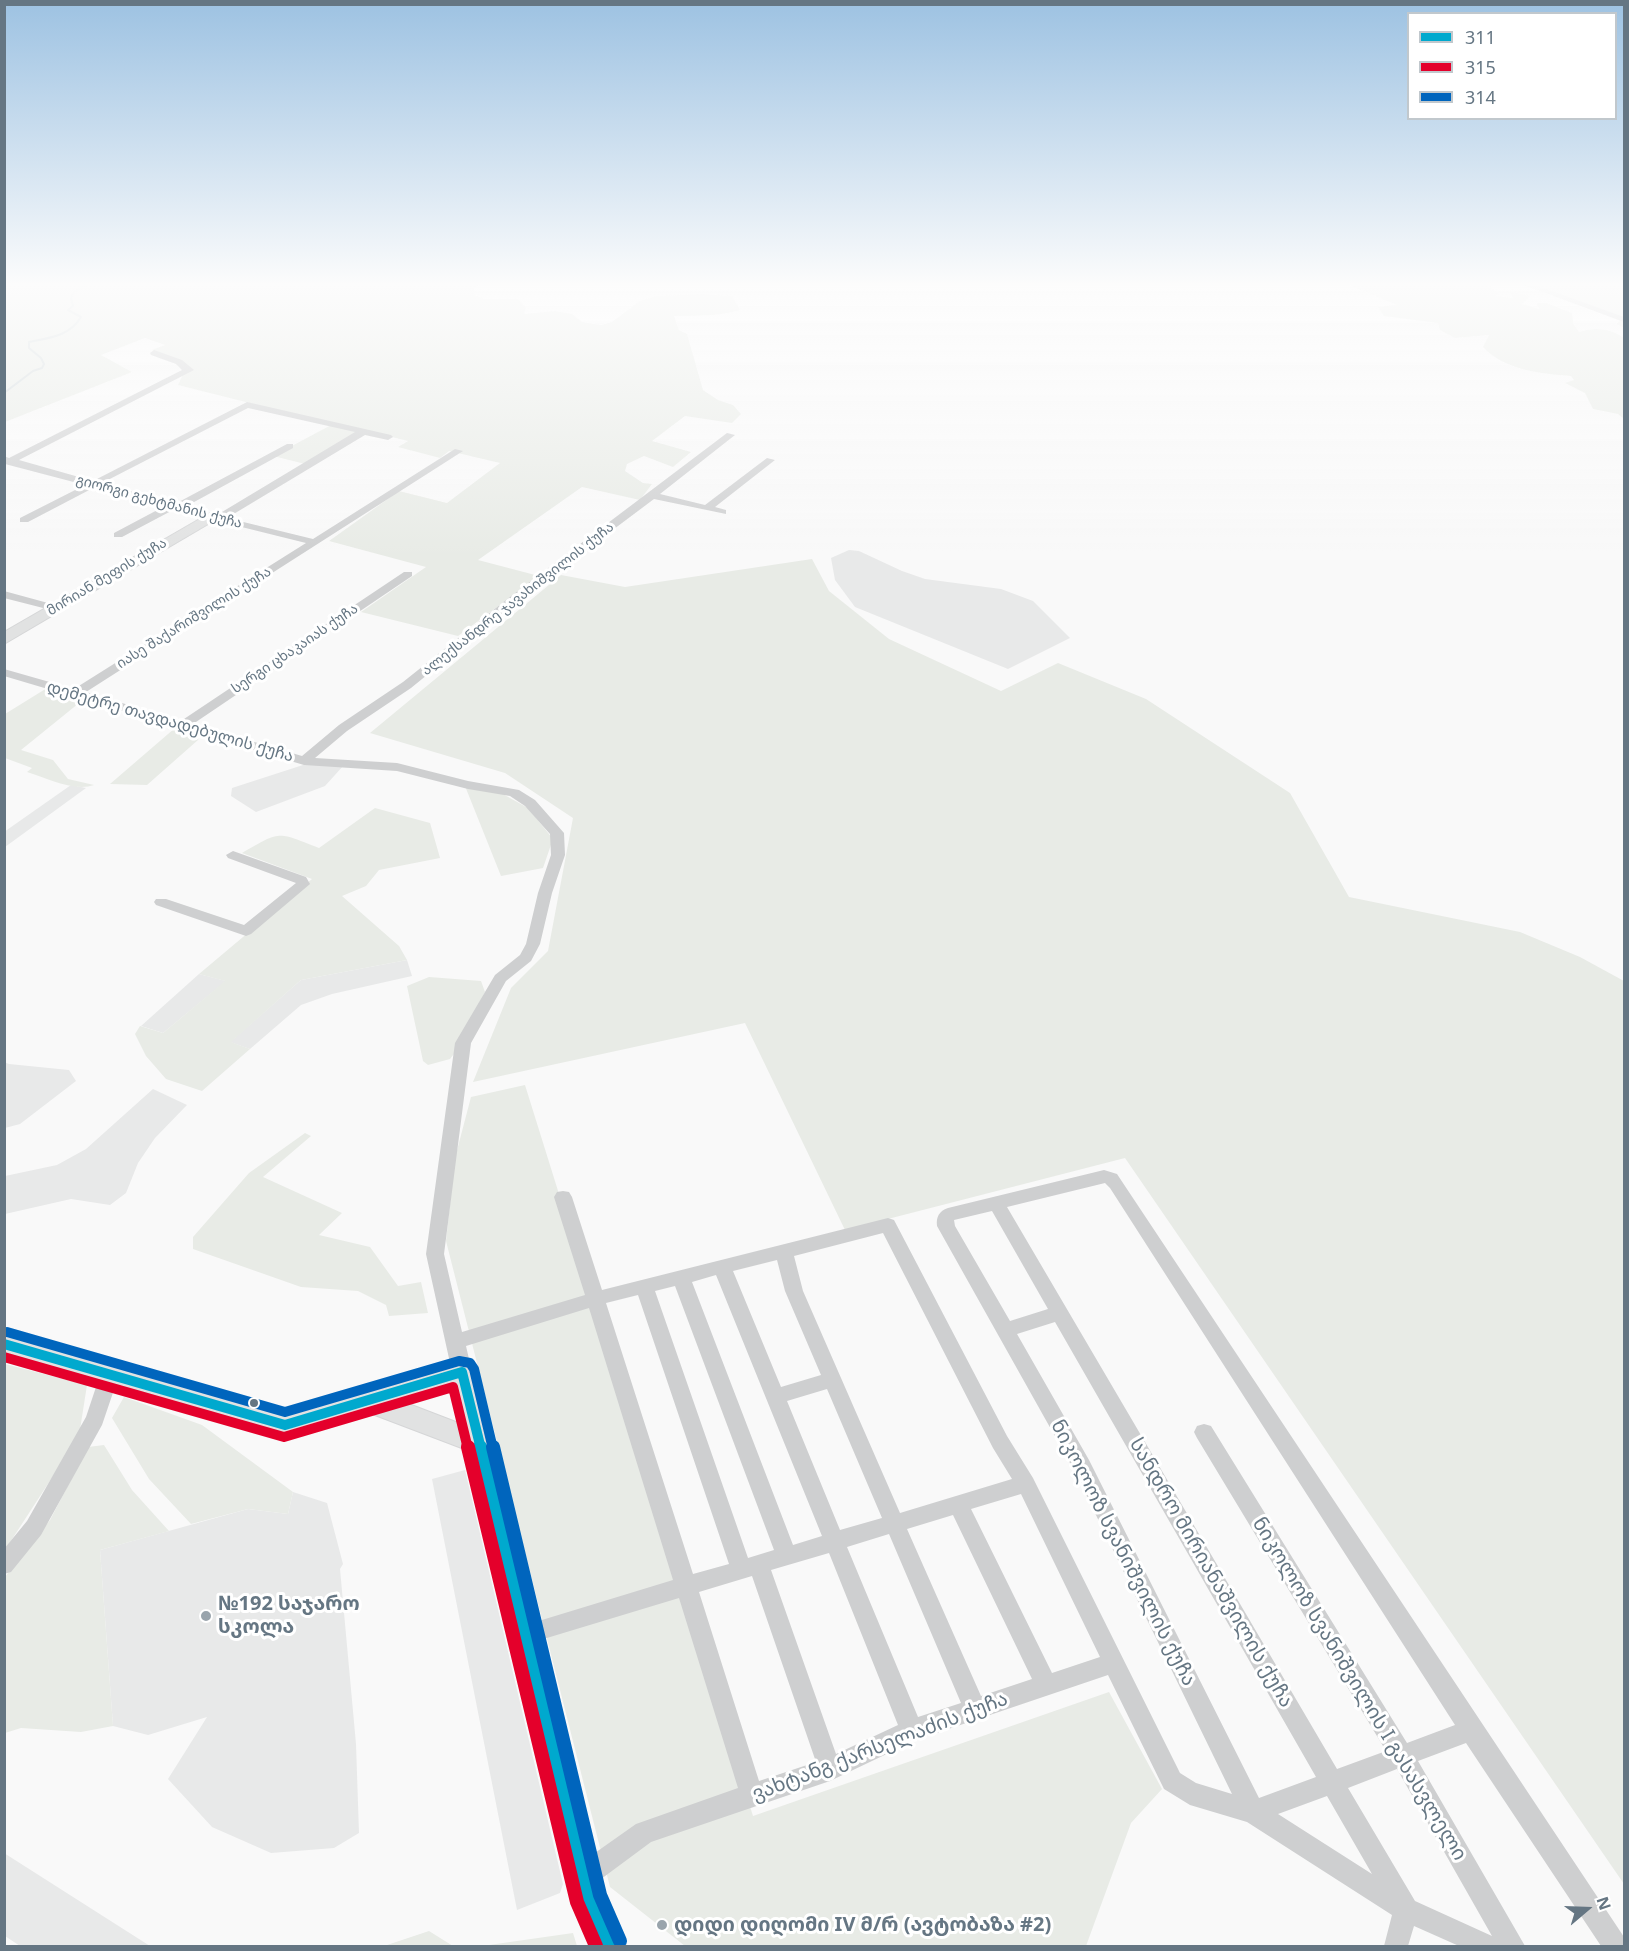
<!DOCTYPE html>
<meta charset="utf-8">
<style>
body{margin:0}
#map{position:relative;width:1629px;height:1951px;overflow:hidden;background:#f9f9f9;font-family:"Noto Sans",sans-serif}
canvas{display:block}
.frame{position:absolute;inset:0;border:6px solid #657683;pointer-events:none}
.legend{position:absolute;left:1407px;top:12px;width:210px;height:108px;box-sizing:border-box;background:#fff;border:2px solid #c1c8cd;margin:0;padding:8px 10px;list-style:none;font-size:18px;color:#657683}
.legend li{display:flex;align-items:center;gap:12px;height:30px}
.legend b{width:30px;border:2px solid #c1c8cd}
.north{position:absolute;left:1557px;top:1879px;width:60px;height:60px;-webkit-text-stroke:4px #fff;paint-order:stroke;rotate:71deg;font-size:16px;font-weight:700;line-height:24px;text-align:center;color:#657683}
.north::after{content:'';display:block;margin:auto;width:21px;height:27px;background:#657683;clip-path:polygon(50% 0,100% 100%,50% 72%,0 100%)}
</style>
<div id="map">
<canvas width="1629" height="1951"></canvas>
<div class="frame"></div>
<ul class="legend">
<li><b style="height:8px;background:#00a9ce"></b>311</li>
<li><b style="height:8px;background:#e4002b"></b>315</li>
<li><b style="height:8px;background:#0065bd"></b>314</li>
</ul>
<div class="north">N</div>
</div>
<script>
const g = document.querySelector('canvas').getContext('2d');
g.lineJoin = 'round';
function fill(path, color) {
  g.fillStyle = color;
  g.fill(path, 'evenodd');
}
function strokePath(path, color, width, dash) {
  g.strokeStyle = color;
  g.lineWidth = width;
  g.lineCap = dash ? 'butt' : 'round';
  g.setLineDash(dash || []);
  g.stroke(path);
}
function write(font, color, halo, rows, align = 'center') {
  g.font = font + ' "Noto Sans","Noto Sans Georgian",sans-serif';
  g.lineWidth = 6;
  g.setLineDash([]);
  g.textBaseline = 'middle';
  g.strokeStyle = halo;
  g.fillStyle = color;
  for (const [text, x, y, turn = 0] of rows) {
    g.save();
    g.translate(x, y);
    g.rotate((+turn || 0) * Math.PI / 180);
    g.textAlign = isNaN(turn) ? turn : align;
    if (halo) g.strokeText(text, 0, 0);
    g.fillText(text, 0, 0);
    g.restore();
  }
}
fill(new Path2D(`
 M849,550L859,551L902,571L925,579L1001,589L1033,601L1070,638L1008,669L855,607L835,580L831,558Z
 M303,765H344L325,786L256,812L231,796L232,788Z
 M71,785L86,788L5,847L4,832Z
 M407,960L412,976L332,994L301,1005L250,1049L230,1042L301,980Z
 M199,974L226,981L163,1033L141,1026Z
 M4,1062L9,1064L69,1070L76,1081L20,1124L5,1128Z
 M153,1089L187,1105L155,1138L138,1163L126,1193L110,1205L71,1199L5,1214V1176L57,1165L86,1149Z
 M465,1470L563,1884L560,1893L517,1910L432,1479Z
 M293,1492L327,1503L343,1564L340,1569L356,1744L359,1833L334,1848L271,1853L212,1827L168,1779L207,1717L148,1735L113,1726L100,1550L248,1509L288,1514Z
 M4,1853L150,1946H20L5,1936Z`), '#e8e9e9');
fill(new Path2D(`
 M5,285H479L474,287V295L484,299H518L526,308L524,314L555,311L572,314L582,322L601,325L612,322L640,301L656,296L701,294L732,296L740,310C715,317 698,315 674,316L679,330L687,334L703,390L718,400L733,405L741,414L732,423L685,416L652,441L691,452L673,467L644,456L627,464L625,471L643,483L652,484L640,500L582,487L478,560L539,576L458,636L361,612L426,567L329,541L399,491L447,503L500,463L449,451L440,458L398,447L408,441L368,431L305,464L273,456L333,424L178,385L187,366L152,350L165,345L145,338L101,355L132,372L5,422Z
 M1350,285H1493L1489,287L1499,293L1496,296L1513,298L1509,291L1530,296L1522,304L1539,309L1537,303H1546L1572,313L1573,323L1579,332C1595,327 1610,328 1624,338V419L1618,414L1593,409L1585,393L1565,383L1574,380L1571,376C1542,374 1504,370 1483,347L1489,335L1455,338L1440,330L1438,323L1384,316L1378,307L1397,305Z
 M1524,285H1624V328L1616,324L1624,318Z
 M812,559L829,591L889,639L1001,691L1058,663L1146,699L1290,793L1349,897L1520,932L1580,957L1624,981V1884L1125,1158L845,1230L745,1023L473,1082L511,988L548,951L573,818L505,773L370,733L561,575L625,587Z
 M47,688L84,699L21,750L53,760L68,779L94,785C74,792 46,778 27,772L32,768L5,758V714Z
 M175,728L199,736L198,740L147,785L110,784Z
 M465,786L501,793L528,808L553,839L543,868L501,876Z
 M375,808L430,823L440,858L379,870L366,886L342,896L399,946L407,960L301,980L231,1042L250,1049L202,1091L166,1079L146,1056L135,1034L140,1026L163,1033L225,981L199,974L312,879L242,853C282,830 277,832 319,848Z
 M429,977L481,981L485,992L457,1050L450,1059L428,1065L423,1061L407,986Z
 M525,1085L753,1816L1109,1692L1162,1789L1131,1823L1086,1946H685L610,1887L446,1241L455,1158L471,1097Z
 M305,1133L311,1136L263,1177L342,1213L319,1235L370,1247L398,1286L421,1282L428,1313L389,1316L386,1305L358,1291L301,1287L193,1249V1237L249,1173Z
 M5,1364L87,1385L79,1436L5,1550Z
 M124,1397L202,1425L293,1492L288,1514L248,1509L191,1524L149,1479L112,1418Z
 M104,1445L132,1490L169,1531L100,1550L113,1726L81,1732L21,1728L5,1733L4,1578L50,1520L88,1447Z
 M429,1931L453,1946H384Z
 M573,1933L577,1946H482Z`), '#e8ebe6');
strokePath(new Path2D(`
 M4,393L33,371L42,368L44,364L41,358L29,348V342C49,338 70,336 81,317L68,310L73,306L71,298L74,292L85,285`), '#ced6d9', 2);
const secondary = new Path2D(`
 M210,513L217,517L215,520L4,644V632Z
 M4,1334L285,1413L462,1361L471,1364L494,1443L606,1898L626,1946H592L572,1899L467,1450L367,1412L285,1437L4,1355ZM452,1386L461,1424L401,1401Z`);
strokePath(secondary, '#d5d6d7', 2);
fill(new Path2D(`
 M1524,285H1535L1624,317V322Z
 M154,350L182,360L194,370L19,460L93,481L247,402L391,435L393,437L388,440L365,435L227,518L313,539L455,449L463,451L86,692L181,721L404,572H412V576L193,724L302,756L339,725L403,682L506,600L727,433L735,435L660,494L705,505L767,458L775,460L715,507L726,510V514L654,499L514,604L411,688L347,731L315,758L397,763L468,781L519,790L535,800L564,833L565,855L552,893L540,944L531,961L506,981L471,1043L444,1254L462,1332L585,1295L554,1197L557,1192L563,1191L569,1192L572,1197L602,1290L888,1218L894,1220L1007,1436L1033,1478L1180,1773L1196,1783L1232,1794L1075,1472L937,1226C936,1217 939,1211 948,1208L1104,1170L1117,1174L1624,1937V1946H1601L1466,1743L1418,1761L1525,1946H1459L1414,1926L1408,1946H1384L1392,1915L1247,1822L1190,1805L1164,1789L1108,1675L916,1740L830,1781L651,1842L593,1885L584,1888L575,1885L572,1876L575,1867L636,1824L738,1788L679,1598L527,1644L519,1641L516,1634L519,1627L673,1580L589,1308L466,1346L472,1372L469,1378L462,1380L455,1378L452,1372L426,1254L455,1043L495,975L520,955L526,944L538,893L551,855L550,834L525,806L510,796L468,789L397,771L304,765L4,676V669L74,689L306,543L173,510L122,537H114V533L163,507L95,487L28,522H20V518L85,485L5,464L4,456L9,458L182,370L176,364L151,355L150,353ZM248,408L355,432L217,515L185,507L293,448V444H287L175,504L102,483ZM1105,1183L1110,1188L1455,1725L1407,1743L1211,1426L1204,1424L1197,1426L1194,1432L1197,1438L1386,1751L1337,1769L1007,1207ZM992,1211L1048,1309L1010,1321L955,1226L954,1220ZM883,1233L993,1448L1012,1479L900,1513L803,1291L794,1256ZM777,1260L785,1291L821,1375L781,1387L733,1271ZM716,1275L822,1536L793,1545L692,1282ZM675,1286L774,1550L748,1558L655,1291ZM638,1295L729,1564L693,1574L606,1303ZM1055,1322L1316,1777L1259,1798L1089,1460L1017,1334ZM827,1389L882,1518L840,1530L787,1401ZM1021,1494L1100,1657L1052,1673L971,1509ZM953,1515L1032,1679L981,1696L907,1529ZM889,1534L961,1703L918,1717L847,1547ZM829,1553L898,1725L836,1754L771,1570ZM752,1576L816,1762L759,1781L699,1592ZM1397,1769L1492,1936L1415,1901L1348,1788ZM1327,1796L1372,1874L1278,1814Z
 M4,591L59,606L61,608L55,611L4,598Z
 M233,851L306,877L310,884L251,934L246,936L156,905L154,902L156,899H166L244,925L296,883L228,858L226,855Z
 M109,1367L116,1369L119,1375L102,1425L41,1535L11,1572L4,1574V1549L27,1521L86,1417L102,1369Z`), '#cecfd0');
fill(secondary, '#e1e2e2');
strokePath(new Path2D(`
 M4,1344L285,1425L462,1372L481,1449`), '#00a9ce', 10);
strokePath(new Path2D(`
 M480,1447L589,1899L609,1946`), '#00a9ce', 14);
strokePath(new Path2D(`
 M4,1357L284,1437L453,1387L468,1449`), '#e4002b', 10);
strokePath(new Path2D(`
 M468,1447L577,1902L596,1946`), '#e4002b', 14);
strokePath(new Path2D(`
 M7,1332L285,1412L459,1361L470,1363L474,1369L493,1449`), '#0065bd', 10);
strokePath(new Path2D(`
 M493,1447L600,1895L620,1941`), '#0065bd', 14);
const sky = g.createLinearGradient(0, 0, 0, 558);
sky.addColorStop(0, '#9dc2e2');
sky.addColorStop(0.51, '#fcfcfc');
sky.addColorStop(1, '#fcfcfc00');
g.fillStyle = sky;
g.fillRect(0, 0, 1629, 558);
for (const [x, y, r, color] of [
 [254,1403,5,"#657683"],
 [206,1616,6,"#99a4ac"],
 [662,1925,6,"#99a4ac"]
]) {
  const dot = new Path2D();
  dot.arc(x, y, r, 0, 2 * Math.PI);
  g.fillStyle = color;
  g.fill(dot);
  strokePath(dot, '#fff', 2);
}
write('14px', '#657683', '#fff', [
 ["გიორგი გეხტმანის ქუჩა",159,502,15],
 ["მირიან მეფის ქუჩა",107,577,-31],
 ["ალექსანდრე ჯავახიშვილის ქუჩა",518,599,-38],
 ["იასე შაქარიშვილის ქუჩა",194,618,-32],
 ["სერგი ცხაკაიას ქუჩა",295,649,-34]
]);
write('16px', '#657683', '#fff', [
 ["დემეტრე თავდადებულის ქუჩა",170,722,16]
]);
write('20px', '#657683', '#fff', [
 ["ნიკოლოზ სვანიშვილის ქუჩა",1123,1553,63],
 ["სანდრო მირიანაშვილის ქუჩა",1211,1573,60],
 ["ნიკოლოზ სვანიშვილის I გასასვლელი",1359,1689,59],
 ["ვახტანგ ქარსელაძის ქუჩა",880,1747,-21]
]);
write('bold 20px', '#657683', '#fff', [
 ["№192 საჯარო",218,1604],
 ["სკოლა",218,1627],
 ["დიდი დიღომი IV მ/რ (ავტობაზა #2)",674,1925]
], 'left');
</script>
